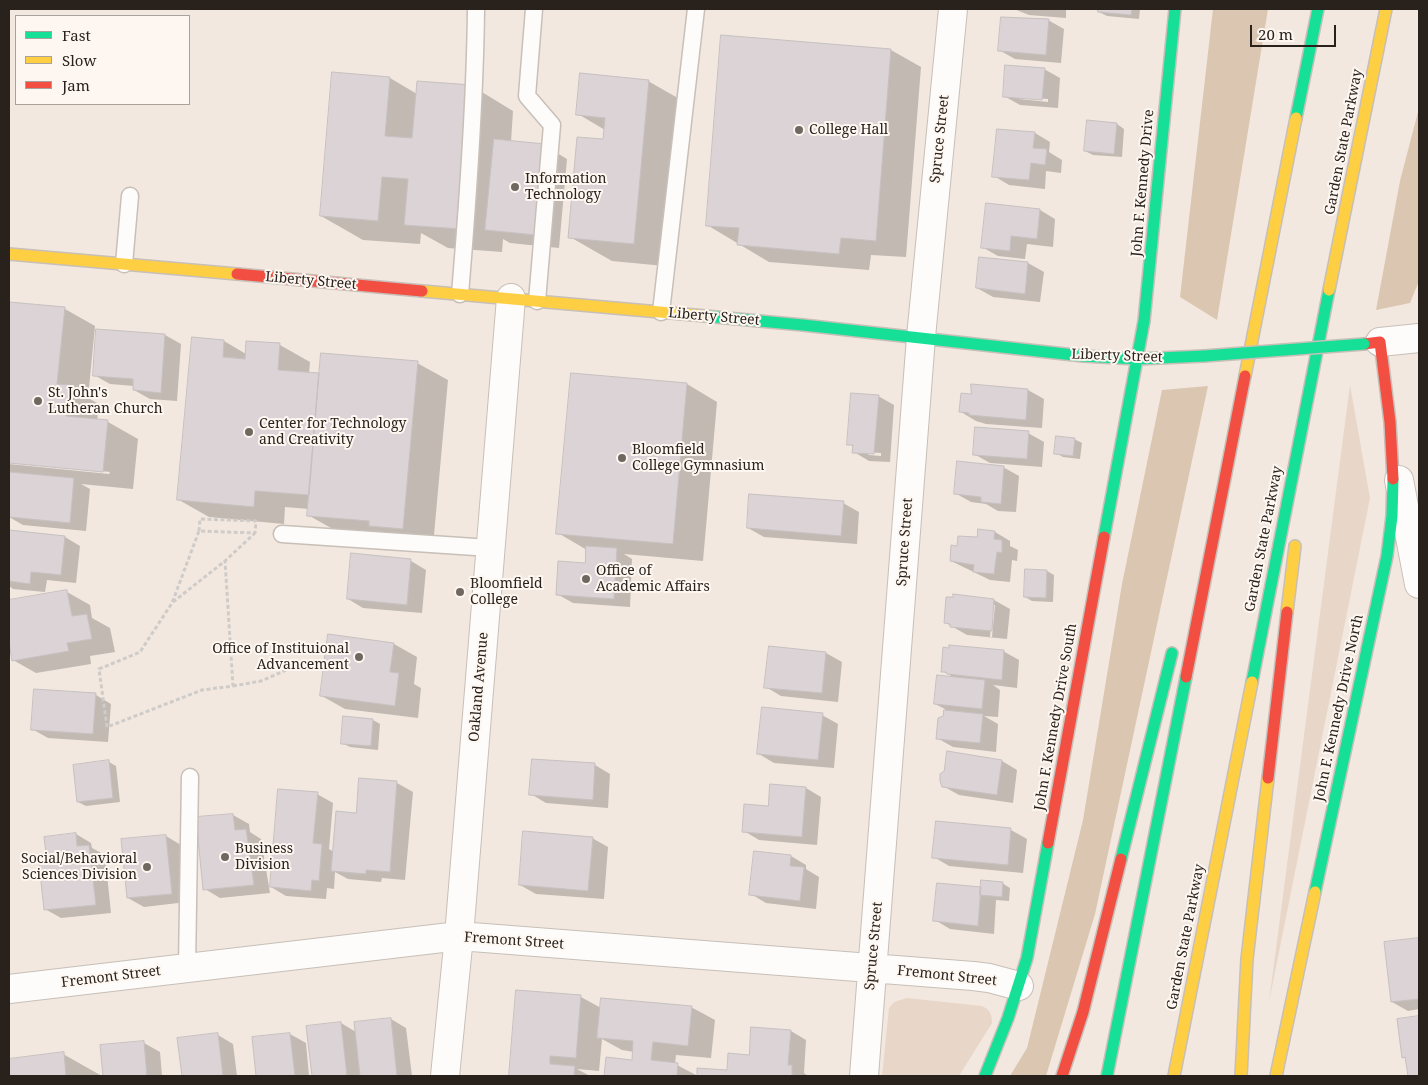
<!DOCTYPE html>
<style>
body{margin:0}
#map{position:relative;width:1428px;height:1085px;overflow:hidden;background:#f2e8df;font-family:"Noto Serif",serif}
canvas{display:block}
.frame{position:absolute;inset:0;border:10px solid #29221c;pointer-events:none}
.legend{position:absolute;left:15px;top:15px;width:175px;height:90px;box-sizing:border-box;background:#fef7f1;border:1px solid #a9a29c;margin:0;padding:6px 9px;list-style:none;font-size:15px;color:#29221c}
.legend li{display:flex;align-items:center;gap:10px;height:25px}
.legend b{width:25px;border:1px solid #a9a29c}
.scale{position:absolute;left:1250px;top:25px;width:86px;height:22px;box-sizing:border-box;border:2px solid #29221c;border-top:0;padding-left:6px;font-size:15px;line-height:18px;white-space:nowrap;color:#29221c;-webkit-text-stroke:4px #fef7f1;paint-order:stroke}
</style>
<div id="map">
<canvas width="1428" height="1085"></canvas>
<div class="frame"></div>
<ul class="legend">
<li><b style="height:6px;background:#16e098"></b>Fast</li>
<li><b style="height:6px;background:#ffcf43"></b>Slow</li>
<li><b style="height:6px;background:#f24e42"></b>Jam</li>
</ul>
<div class="scale">20 m</div>
</div>
<script>
const g = document.querySelector('canvas').getContext('2d');
g.lineJoin = 'round';
function fill(path, color) {
  g.fillStyle = color;
  g.fill(path, 'evenodd');
}
function strokePath(path, color, width, dash) {
  g.strokeStyle = color;
  g.lineWidth = width;
  g.lineCap = dash ? 'butt' : 'round';
  g.setLineDash(dash || []);
  g.stroke(path);
}
function write(font, color, halo, rows, align = 'center') {
  g.font = font + ' "Noto Serif",serif';
  g.lineWidth = 4;
  g.setLineDash([]);
  g.textBaseline = 'middle';
  g.strokeStyle = halo;
  g.fillStyle = color;
  for (const [text, x, y, turn = 0] of rows) {
    g.save();
    g.translate(x, y);
    g.rotate((+turn || 0) * Math.PI / 180);
    g.textAlign = isNaN(turn) ? turn : align;
    if (halo) g.strokeText(text, 0, 0);
    g.fillText(text, 0, 0);
    g.restore();
  }
}
fill(new Path2D(`
 M1350,385L1370,498L1269,1002Z
 M907,998L982,1006C990,1010 992,1014 992,1023L959,1076H882L889,1008L894,1002Z`), '#e8d7c8');
fill(new Path2D(`
 M1213,9H1268L1217,320L1180,297Z
 M1419,108V281L1410,303L1376,310L1400,181Z
 M1208,386L1095,914L1046,1076H1010L1027,1048L1083,820L1122,584L1162,390Z`), '#dbc6b1');
fill(new Path2D(`
 M1014,9H1066V18L1029,15Z
 M1099,9H1140L1139,19L1107,16L1099,12Z
 M1048,20L1064,29L1061,63L1015,59L999,50Z
 M722,37L891,50L921,67L906,257L871,255L869,270L769,262L707,225Z
 M1044,69L1060,78L1058,108L1020,105L1004,96ZM1019,97L1048,99V102L1019,99Z
 M390,78L417,94L472,86L513,111L511,142L544,145L567,159L559,248L510,243L503,239L502,252L448,248L421,233L420,244L363,240L321,216Z
 M648,81L690,105L675,267L612,261L570,237L604,141L605,130L578,114Z
 M1088,122L1117,124L1124,129L1122,157L1093,155L1085,151Z
 M1035,133L1050,142L1049,152L1062,160L1061,173L1046,171L1045,189L1009,185L994,176Z
 M1040,210L1055,219L1053,247L1027,244L1025,259L998,256L982,247Z
 M980,258L1028,263L1044,272L1040,302L993,297L977,288Z
 M9,303L65,309L95,326L88,398L99,404L97,421L108,422L138,439L133,489L81,484L90,489L86,531L23,525L9,517L11,477L9,476ZM9,462L110,472L109,474L9,464Z
 M98,330L165,335L181,344L177,401L150,399L134,390V386L110,384L94,375Z
 M193,338L224,341L246,354L280,345L310,362L309,373L321,374L417,363L448,380L433,546L338,532L308,515L309,509L285,507L284,524L209,517L179,500Z
 M687,384L717,402L703,561L624,554L632,559L630,607L573,603L557,594L586,564L587,550L558,533Z
 M972,386L1028,390L1044,399L1042,428L986,424L976,421L961,412L972,395Z
 M878,396L894,405L890,462L869,461L854,452V447L849,444ZM866,452L881,453V456L869,455Z
 M1028,433L1044,442L1042,467L990,463L974,454Z
 M1074,439L1082,443L1080,459L1063,457L1056,453Z
 M1003,467L1019,476L1016,512L998,511L986,504L971,502L955,493Z
 M843,503L859,512L857,544L764,537L748,528Z
 M9,531L65,537L80,546L76,583L47,580L45,592L13,589L9,586Z
 M995,532L1010,541V546L1018,550L1017,561L1012,560L1010,582L990,580L951,561L958,547Z
 M411,561L426,570L422,613L363,608L348,599Z
 M1047,571L1054,575L1053,602L1032,601L1025,597Z
 M67,592L90,605L92,618L110,628L115,652L90,656L91,664L36,673L13,660L9,634V601Z
 M954,596L994,600L1010,609L1007,639L967,635L946,623ZM993,605H995L992,637H990Z
 M394,644L417,657L414,684L421,688L418,718L345,709L322,696Z
 M770,647L826,653L842,662L838,702L781,696L766,687Z
 M1003,651L1019,660L1017,688L993,685L1000,690L998,717L984,716L998,724L996,752L953,747L937,738L945,709L935,704L955,678L942,671Z
 M96,695L111,704L108,742L48,738L32,729Z
 M822,715L838,724L834,768L774,763L759,754Z
 M373,720L380,724L378,750L350,747L342,743Z
 M1002,761L1017,770L1013,803L959,795L943,786Z
 M109,762L116,766L120,802L86,806L78,802Z
 M595,765L610,774L608,808L546,803L531,794Z
 M360,779L397,783L413,792L405,880L382,878L381,882L348,879L335,872L334,889L327,888L326,899L286,896L271,887L317,794L333,803L329,849L334,852L357,814Z
 M806,788L821,797L817,845L759,840L744,831L769,807Z
 M233,815L249,824L250,832L261,839L270,893L220,898L205,889L198,818Z
 M937,822L1011,830L1027,839L1023,873L949,866L934,857Z
 M76,834L91,843L92,848L105,855L111,913L61,918L45,909L47,854Z
 M166,836L181,845L187,902L144,907L128,898Z
 M592,838L608,847L604,899L536,894L520,885Z
 M791,856L806,865V869L819,877L816,909L766,903L751,894Z
 M1002,883L1010,888L1009,901L996,900L994,934L950,929L935,920L980,888Z
 M1419,939V1009L1408,1011L1392,1002L1385,943Z
 M518,991L581,997L601,1008L691,1007L715,1020L711,1058L676,1055L675,1064L698,1076L728,1071L791,1031L806,1040L804,1073L808,1076H605L607,1058L633,1061L634,1052L622,1050L602,1039L599,1071L577,1069L590,1076H510Z
 M1419,1018V1076H1409L1407,1059L1403,1057L1399,1020Z
 M391,1019L406,1028L412,1076H313L307,1027L341,1023L356,1032Z
 M290,1034L306,1043L309,1076H257L253,1038Z
 M218,1035L233,1044L237,1076H183L178,1039Z
 M144,1043L160,1052L162,1076H104L102,1046Z
 M63,1054L102,1076H9V1060Z`), '#0003');
const building = new Path2D(`
 M1098,9H1132L1131,15L1098,12Z
 M1001,17L1049,19L1046,55L998,51Z
 M721,35L891,49L876,241L841,238L839,254L737,245L739,228L706,226Z
 M1005,65L1045,68L1042,100L1003,97Z
 M332,72L390,77L385,136L412,138L417,81L472,85L460,229L404,225L408,179L382,177L378,221L320,216Z
 M580,73L649,80L634,244L568,238L577,137L603,139L605,118L576,115Z
 M1087,120L1117,123L1114,154L1084,151Z
 M997,129L1035,132L1033,148L1047,149L1045,165L1031,163L1029,180L992,177Z
 M494,139L545,144L536,235L485,230Z
 M986,203L1040,209L1037,239L1011,236L1010,251L981,248Z
 M979,257L1028,262L1025,294L976,288Z
 M9,302L65,307L57,384L69,385L66,416L108,420L103,472L9,463Z
 M96,329L165,334L161,393L133,390V379L93,376Z
 M192,337L224,340L223,357L245,359L246,341L280,343L278,370L319,373L309,495L255,491L254,507L177,500Z
 M321,353L418,361L403,529L369,526V521L307,516Z
 M571,373L687,383L673,544L556,534Z
 M971,384L1028,389L1026,420L969,415V413L959,412L961,393L971,394Z
 M851,393L879,395L874,454L852,453L853,445H847Z
 M975,427L1029,431L1027,459L973,455Z
 M1056,436L1075,438L1073,456L1054,454Z
 M957,461L1004,466L1001,504L981,502V497L954,494Z
 M10,472L74,478L70,523L9,517Z
 M749,494L844,501L841,536L747,528Z
 M978,529L995,531L994,539L1002,540V553L997,552L994,574L973,572L974,565L950,561L951,545L957,546L958,536L977,537Z
 M9,530L65,536L61,575L31,572L30,584L9,581Z
 M586,546L617,548L614,599L556,595L558,561L585,563Z
 M351,553L411,559L407,605L347,599Z
 M1025,569L1047,570L1046,598L1024,597Z
 M67,590L72,616L87,614L92,639L67,643L69,651L12,661L9,642V600Z
 M953,594L994,599L992,631L950,627V624L944,623L946,597H953Z
 M328,634L394,643L390,672L399,673L395,706L320,696Z
 M949,645L1004,650L1002,680L947,674L946,672H941L943,647L949,648Z
 M769,646L826,652L822,693L764,688Z
 M937,675L985,680L982,709L934,704Z
 M34,689L96,693L93,734L31,730Z
 M762,707L823,713L818,760L757,754Z
 M944,710L983,714L980,743L936,739L938,718L943,716Z
 M343,716L373,719L371,746L341,744Z
 M947,751L1002,760L997,795L942,787L940,781V774L944,771Z
 M532,759L595,763L593,800L529,795Z
 M109,760L113,798L77,802L73,765Z
 M359,778L397,781L390,872L366,870V874L331,871L336,811L356,813Z
 M770,784L806,787L802,837L742,832L744,804L768,806Z
 M278,789L318,792L313,843L322,844L319,881L312,880L311,891L270,887Z
 M233,814L235,830L246,829L254,885L203,890L196,817Z
 M936,821L1011,828L1008,865L932,858Z
 M523,831L593,837L588,891L519,885Z
 M76,833L77,846L89,845L96,905L44,910L38,854L46,853L44,837Z
 M166,835L172,894L127,898L121,839Z
 M754,851L791,855L790,866L804,867L800,901L749,895Z
 M981,880L1003,882L1002,897L980,895Z
 M937,883L981,887L978,926L933,921Z
 M1419,938V999L1391,1002L1384,942Z
 M516,990L581,995L576,1058L550,1056V1064L575,1066L574,1076H509Z
 M601,998L692,1006L688,1046L653,1042L651,1060L678,1063L677,1076H604L606,1057L632,1060L633,1041L597,1038Z
 M1419,1016V1076H1408L1405,1057L1402,1058L1397,1019Z
 M391,1018L397,1076H360L354,1022Z
 M341,1022L347,1076H312L306,1026Z
 M751,1027L791,1030L788,1065H792V1076H697V1068L727,1070L728,1053L749,1055Z
 M218,1033L223,1076H182L177,1038Z
 M290,1033L295,1076H256L252,1037Z
 M144,1041L147,1076H103L100,1045Z
 M64,1052L66,1076H9V1059Z`);
fill(building, '#dbd3d6');
strokePath(building, '#c6c0c0', 1);
const lane = new Path2D(`
 M534,9L527,96L552,125L537,301
 M124,264L130,196
 M460,294C468,199 475,104 476,9
 M661,312L696,9
 M282,534L490,548
 M187,968L190,777`);
const street = new Path2D(`
 M1380,342L1419,338
 M1399,480L1419,584
 M9,989L459,936L973,976L989,978L1019,986
 M445,1076L459,936L511,298
 M864,1076L921,337L953,9`);
const fast = new Path2D(`
 M1296,118L1318,9
 M705,316L803,325L1083,356L1137,359L1204,356
 M1104,537L1144,321L1175,9
 M1252,682L1329,290
 M1121,859L1172,653
 M1315,892L1387,556L1392,516L1393,479
 M985,1076L1008,1018L1027,958L1048,843
 M1107,1076L1186,677`);
const slow = new Path2D(`
 M9,254L237,274
 M1329,290L1386,9
 M422,291L705,316
 M1245,376L1296,118
 M1287,612L1295,546
 M1174,1076L1252,682
 M1241,1076L1247,959L1268,778
 M1276,1076L1315,892`);
const jam = new Path2D(`
 M237,274L422,291
 M1364,344L1380,342L1390,422L1393,479
 M1186,677L1245,376
 M1268,778L1287,612
 M1048,843L1104,537
 M1062,1076L1083,1012L1121,859`);
strokePath(lane, '#c7bfb8', 19);
strokePath(street, '#c7bfb8', 30);
strokePath(fast, '#c7bfb8', 14);
strokePath(slow, '#c7bfb8', 14);
strokePath(jam, '#c7bfb8', 14);
strokePath(new Path2D(`
 M199,531L200,519L256,521L255,533L199,531L172,603L140,652L99,669L107,727L202,690L233,686L225,561
 M173,602L225,561L255,533
 M233,686L261,681L293,667`), '#cfcbc9', 3, [4, 2.5]);
strokePath(lane, '#fdfcfa', 16);
strokePath(street, '#fdfcfa', 28);
strokePath(fast, '#16e098', 11);
strokePath(slow, '#ffcf43', 11);
strokePath(jam, '#f24e42', 11);
const fastBridge = new Path2D(`
 M1204,356L1364,344`);
strokePath(fastBridge, '#c7bfb8', 14, []);
strokePath(fastBridge, '#16e098', 11);
for (const [x, y, r, color] of [
 [799,130,5,"#6f6760"],
 [515,187,5,"#6f6760"],
 [38,401,5,"#6f6760"],
 [249,432,5,"#6f6760"],
 [622,458,5,"#6f6760"],
 [586,579,5,"#6f6760"],
 [460,592,5,"#6f6760"],
 [359,657,5,"#6f6760"],
 [225,857,5,"#6f6760"],
 [147,867,5,"#6f6760"]
]) {
  const dot = new Path2D();
  dot.arc(x, y, r, 0, 2 * Math.PI);
  g.fillStyle = color;
  g.fill(dot);
  strokePath(dot, '#fef7f1', 2);
}
write('14px', '#29221c', '#fef7f1', [
 ["College Hall",809,130],
 ["Information",525,179],
 ["Technology",525,195],
 ["St. John's",48,393],
 ["Lutheran Church",48,409],
 ["Center for Technology",259,424],
 ["and Creativity",259,440],
 ["Bloomfield",632,450],
 ["College Gymnasium",632,466],
 ["Office of",596,571],
 ["Academic Affairs",596,587],
 ["Bloomfield",470,584],
 ["College",470,600],
 ["Office of Instituional",349,649,"right"],
 ["Advancement",349,665,"right"],
 ["Business",235,849],
 ["Division",235,865],
 ["Social/Behavioral",137,859,"right"],
 ["Sciences Division",137,875,"right"]
], 'left');
write('14px', '#29221c', '#fef7f1', [
 ["Spruce Street",940,139,-84],
 ["Garden State Parkway",1344,142,-79],
 ["John F. Kennedy Drive",1143,183,-85],
 ["Liberty Street",311,281,5],
 ["Liberty Street",714,317,5],
 ["Liberty Street",1117,356,2],
 ["Garden State Parkway",1264,539,-79],
 ["Spruce Street",905,542,-86],
 ["Oakland Avenue",479,687,-85],
 ["John F. Kennedy Drive North",1339,708,-78],
 ["John F. Kennedy Drive South",1056,717,-80],
 ["Garden State Parkway",1186,937,-79],
 ["Fremont Street",514,941,4],
 ["Spruce Street",874,946,-85],
 ["Fremont Street",947,976,6],
 ["Fremont Street",111,977,-7]
]);
</script>
